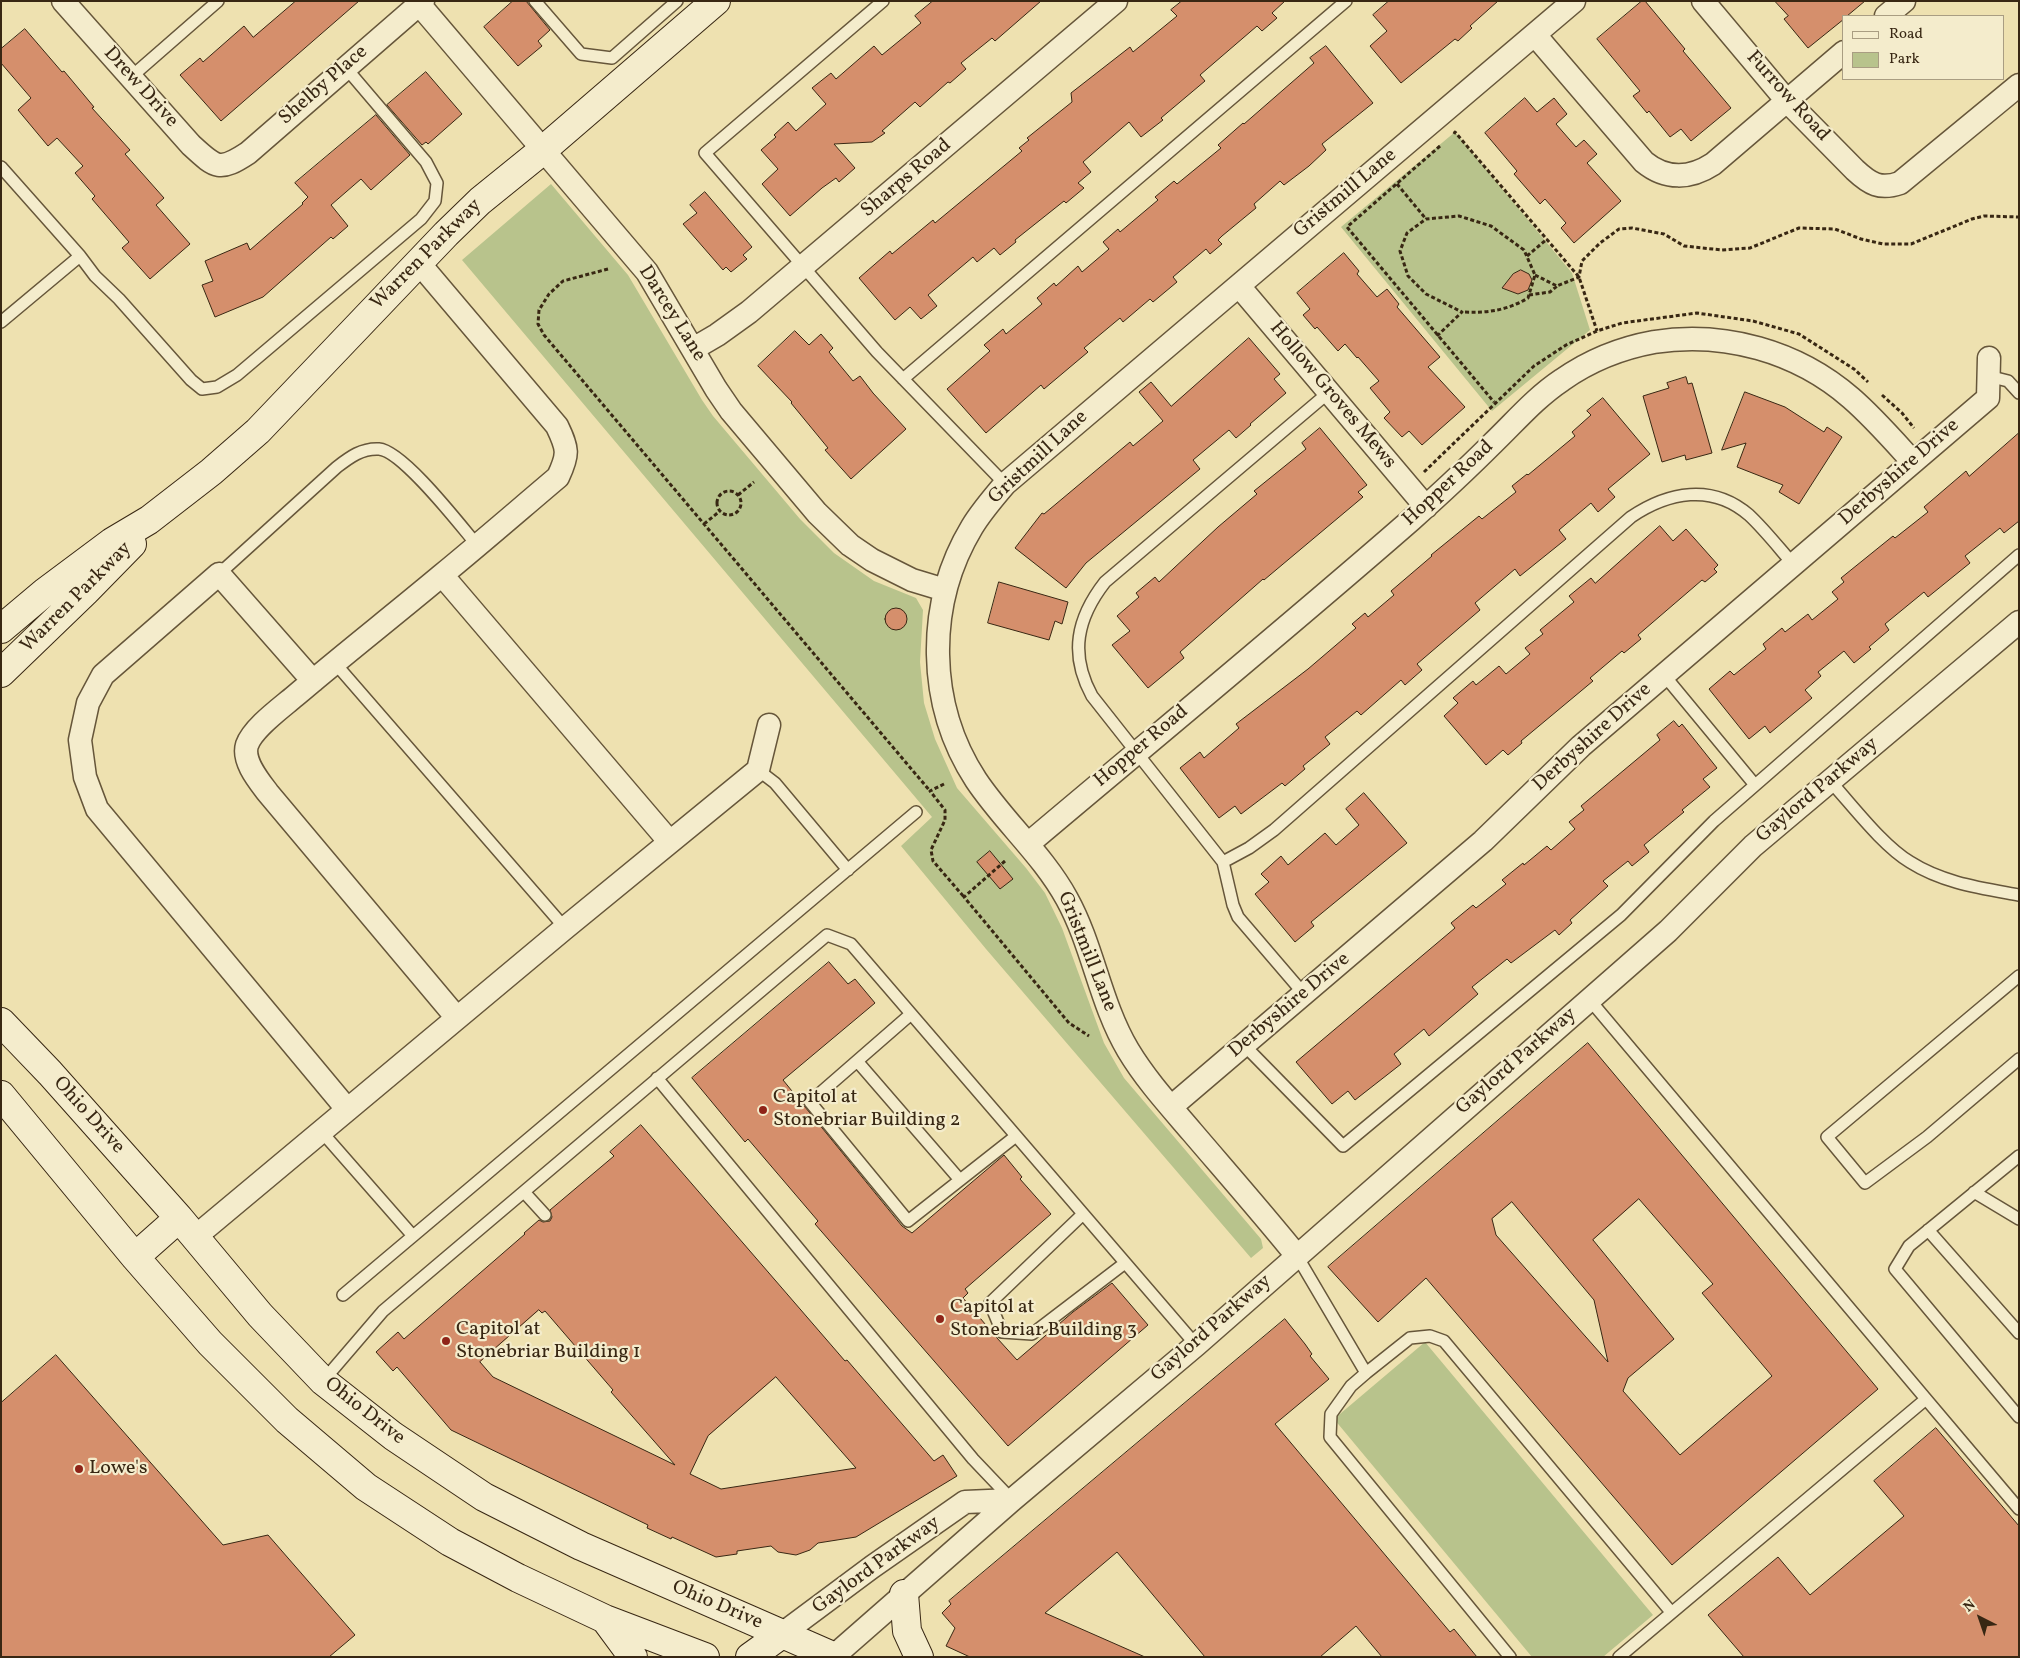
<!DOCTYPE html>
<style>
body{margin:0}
#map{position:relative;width:2020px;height:1658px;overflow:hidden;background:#eee1b0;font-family:Vollkorn,serif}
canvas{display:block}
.frame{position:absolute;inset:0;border:2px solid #382713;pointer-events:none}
.legend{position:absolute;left:1842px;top:15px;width:162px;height:65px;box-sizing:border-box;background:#f4eccc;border:1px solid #a99d82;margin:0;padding:6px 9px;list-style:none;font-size:15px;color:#382713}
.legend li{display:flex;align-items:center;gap:10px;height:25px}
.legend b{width:25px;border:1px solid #a99d82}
.north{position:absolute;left:1955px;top:1593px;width:50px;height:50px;-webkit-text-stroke:4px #f4eccc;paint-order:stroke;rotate:319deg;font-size:14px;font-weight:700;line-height:20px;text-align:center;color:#382713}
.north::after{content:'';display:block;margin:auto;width:18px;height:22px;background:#382713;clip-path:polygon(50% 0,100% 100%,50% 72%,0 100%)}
</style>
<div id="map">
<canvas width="2020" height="1658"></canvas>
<div class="frame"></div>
<ul class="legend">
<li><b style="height:6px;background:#f4eccc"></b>Road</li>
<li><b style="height:14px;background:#b8c38c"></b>Park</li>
</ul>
<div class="north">N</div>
</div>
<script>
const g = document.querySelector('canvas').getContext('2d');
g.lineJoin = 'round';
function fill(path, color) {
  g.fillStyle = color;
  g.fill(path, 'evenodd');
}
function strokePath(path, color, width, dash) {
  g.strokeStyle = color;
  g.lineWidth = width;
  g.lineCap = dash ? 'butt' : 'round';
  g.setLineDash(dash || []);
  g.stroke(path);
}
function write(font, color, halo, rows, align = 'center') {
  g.font = font + ' Vollkorn,serif';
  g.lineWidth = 4.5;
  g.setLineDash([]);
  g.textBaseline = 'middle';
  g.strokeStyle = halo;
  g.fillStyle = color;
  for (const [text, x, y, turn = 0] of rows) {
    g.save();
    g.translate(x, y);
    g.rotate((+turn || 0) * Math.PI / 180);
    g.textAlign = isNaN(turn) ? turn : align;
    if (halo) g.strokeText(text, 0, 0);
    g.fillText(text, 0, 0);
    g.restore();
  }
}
fill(new Path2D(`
 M1455,132L1572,273L1590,330L1492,411L1341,227Z
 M551,184L628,275L702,400L713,416L800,519L834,553L874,581L916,598L923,610L920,662L924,703L935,739L957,788L1026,868L1045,893L1062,928L1104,1043L1124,1078L1261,1239L1263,1248L1251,1258L986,949L901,846L932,817L462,260Z
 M1425,1342L1653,1615L1603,1657H1532L1334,1419Z`), '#b8c38c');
const building = new Path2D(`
 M296,1H359L221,121L180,75L200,58L203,62L244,26L253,37Z
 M513,1H526L550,30L538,41L542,46L518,66L484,27Z
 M933,1H1041L995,41L992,38L961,63L966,69L950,83L948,82L920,107L915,102L882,131L885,133L872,142L834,144L855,168L839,182L836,178L822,188L790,216L762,184L778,169L761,150L776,137L774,135L788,122L796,131L826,104L812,88L831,73L836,79L874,46L882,55L921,23L915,16Z
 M1182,1H1285L1272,13L1277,18L1262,31L1257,26L1200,75L1205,81L1161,118L1163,120L1141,137L1129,122L1083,162L1091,172L1078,183L1084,188L1066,203L1064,201L1015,240L1016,242L1000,255L994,248L977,262L973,257L928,295L937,306L921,319L910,307L895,320L859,278L890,251L892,254L933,220L935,223L1022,151L1019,148L1029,140L1027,138L1072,102L1071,93L1130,47L1133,52L1177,16L1171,10Z
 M1389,1H1498L1470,26L1472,28L1458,41L1455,39L1401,83L1370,46L1387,31L1373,15Z
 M1642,1H1645L1685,49L1683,51L1731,108L1691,141L1681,129L1670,137L1649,111L1647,113L1633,96L1640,91L1597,39Z
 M1775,1H1865L1847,16H1844V19L1808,48L1784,19L1788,16Z
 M25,29L62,72L64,71L94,107L92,108L130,150L125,154L164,198L156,205L190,244L150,279L122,248L129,242L92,199L95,196L75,173L83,166L57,138L48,146L18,110L31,98L1,63V49Z
 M1326,46L1373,103L1322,144L1326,150L1309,166L1284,185L1280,181L1254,204L1256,208L1222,236L1218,240L1222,244L1210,254L1206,249L1173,277L1177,282L1153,302L1150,299L1123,322L1120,318L1084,348L1088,352L1044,389L1041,385L986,433L947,389L990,351L984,345L1003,329L1006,334L1042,304L1037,298L1054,283L1056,286L1078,266L1082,272L1109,249L1103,242L1118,229L1120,232L1158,200L1155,197L1174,181L1177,184L1221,148L1218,145L1243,123L1244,124L1314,63L1310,58Z
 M426,72L462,114L428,144L426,142L422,145L387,105Z
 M1525,98L1537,112L1554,98L1567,114L1556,124L1576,147L1584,140L1597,154L1587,163L1621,201L1574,243L1561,228L1566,223L1545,199L1540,204L1514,174L1517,171L1485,133Z
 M376,115L410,155L371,190L361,179L331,205L348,226L333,239L331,237L263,297L215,317L202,285L213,281L205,261L247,243L250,250L303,204L302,203L308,197L295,183Z
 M705,192L752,247L743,255L747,259L731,272L726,267L723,270L683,224L697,213L690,205Z
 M1344,253L1359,271L1357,274L1377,297L1387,289L1399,304L1397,307L1440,357L1428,367L1465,407L1422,445L1409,431L1402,437L1384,418L1390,412L1370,388L1379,381L1358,357L1357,358L1345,344L1338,351L1317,327L1315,329L1303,315L1310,309L1297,293Z
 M1521,270L1529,274L1532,280L1528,290L1518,294L1502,288L1513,274Z
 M795,331L809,345L821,334L833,348L829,352L853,381L860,376L873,393L906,429L851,479L825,450L828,448L791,403L792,402L758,366Z
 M1249,338L1280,374L1274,379L1286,393L1250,424L1251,425L1236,438L1229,430L1193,460L1200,469L1086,563L1066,588L1015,548L1042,513L1044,514L1130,442L1133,446L1163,421L1139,392L1151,382L1171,406Z
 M1686,377L1688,384L1692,383L1712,453L1686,460L1685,455L1662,462L1643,396L1669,388L1667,383Z
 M1745,392L1785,407L1824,432L1827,427L1842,437L1799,504L1779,492L1783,485L1737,467L1746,443L1722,450Z
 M1603,398L1650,454L1608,489L1615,497L1598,512L1591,503L1559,530L1566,539L1520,576L1515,569L1475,603L1480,610L1417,664L1422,670L1405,685L1401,680L1361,715L1357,711L1325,737L1330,744L1303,766L1305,769L1285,786L1282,783L1241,814L1235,806L1219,818L1180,768L1200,752L1204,758L1239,728L1236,724L1308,669L1356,628L1352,624L1365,613L1368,617L1394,595L1391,591L1432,556L1431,555L1479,516L1482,519L1516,492L1512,486L1527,474L1528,475L1575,436L1572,432L1591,415L1587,411Z
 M1320,428L1367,485L1358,492L1363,497L1264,580L1263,579L1180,652L1184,658L1148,688L1112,645L1130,631L1117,616L1139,597L1136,593L1155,577L1159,582L1218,527L1257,494L1254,491L1306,449L1302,443Z
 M2019,433V521L2004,533L2000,528L1965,556L1970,563L1928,597L1924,592L1885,624L1889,630L1869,647L1871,649L1854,663L1844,651L1818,672L1821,676L1805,690L1812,698L1770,733L1765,726L1749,739L1709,689L1730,671L1734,675L1766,649L1763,644L1782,628L1785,632L1808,614L1812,620L1838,599L1832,592L1844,582L1841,578L1893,536L1895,538L1928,512L1924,507L1966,471L1969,476Z
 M1660,526L1673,541L1686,529L1718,565L1714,569L1717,572L1705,582L1702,580L1638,635L1641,639L1624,653L1622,651L1590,678L1593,681L1521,741L1522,743L1508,755L1503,750L1486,765L1444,716L1458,703L1453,698L1473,681L1476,685L1499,666L1506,674L1530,654L1525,648L1543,634L1540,630L1574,602L1569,596L1591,578L1595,583Z
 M999,582L1068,602L1062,624L1055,621L1049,640L988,623Z
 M885 619a11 11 0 1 1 22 0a11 11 0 1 1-22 0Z
 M1674,721L1679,727L1682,724L1717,768L1703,779L1710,787L1682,810L1684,812L1644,845L1649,852L1632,866L1628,861L1603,881L1608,886L1570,920L1572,923L1559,935L1555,930L1511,963L1507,959L1472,987L1478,994L1429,1036L1424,1029L1394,1054L1401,1064L1355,1100L1348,1091L1332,1104L1296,1062L1455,928L1451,923L1473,905L1476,908L1506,884L1502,880L1523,863L1524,865L1547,846L1551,850L1575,829L1569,822L1584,810L1581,806L1660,740L1657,735Z
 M1364,793L1407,843L1311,922L1314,926L1295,942L1255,894L1269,882L1261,874L1281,856L1288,865L1325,833L1336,845L1359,825L1346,809Z
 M990,851L1013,879L1000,889L977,862Z
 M829,962L848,984L855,979L875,1003L783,1080L902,1226L912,1233L1004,1155L1022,1177L1020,1179L1051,1214L965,1289L968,1293L963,1298L997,1338L1017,1360L1073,1312L1112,1283L1148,1325L1008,1446L815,1224L818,1221L748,1139L745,1142L692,1078Z
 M1588,1043L1878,1389L1672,1565L1426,1278L1378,1322L1328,1267ZM1639,1199L1713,1284L1702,1293L1772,1376L1680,1455L1623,1391L1628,1378L1674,1339L1593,1240ZM1512,1202L1594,1300L1608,1362L1496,1235L1492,1219Z
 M641,1125L845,1361L847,1360L934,1461L943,1455L957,1476L856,1537L818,1543L810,1550L796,1555L778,1552L771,1546L737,1551V1554L716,1557L672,1537L671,1539L647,1528L648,1525L451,1430L397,1367L393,1371L376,1352L398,1332L404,1339L525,1234L524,1233L539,1220L543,1222L550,1221L552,1217L550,1210L614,1156L610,1152ZM539,1310L542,1313L545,1311L613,1390L611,1392L675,1465L493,1377L480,1362ZM776,1377L856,1468L721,1489L690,1474L708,1436Z
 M1285,1319L1305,1344L1312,1354L1310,1356L1329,1379L1275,1424L1450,1632L1454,1629L1477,1657H1382L1356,1626L1320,1657H1205L1117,1552L1045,1613L1145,1657H970L946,1646L955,1628L942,1613L951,1604L949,1601Z
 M56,1355L223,1545L268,1535L355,1635L329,1657H1V1403Z
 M1936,1428L2019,1526V1657H1744L1708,1615L1778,1557L1810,1595L1904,1516L1874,1481Z`);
fill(building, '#d58f6c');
strokePath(building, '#382713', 1);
const lane = new Path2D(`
 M535,1L581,54L612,58L677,1
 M883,1L705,153L877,352L1005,484
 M131,77L218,1
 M1,167L80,256L1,322
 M80,256L95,276L119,299L191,380L202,389L217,387L237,375L421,219L435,201L437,183L426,162L346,68
 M1988,376L2008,381L2019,393
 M903,379L1346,1
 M219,574L337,467C350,457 362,448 379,449C403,451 460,525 477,545
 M334,662L565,928
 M1664,675L1755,785
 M758,770L775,783L848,870
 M1830,781C1853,806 1882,845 1910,862C1943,883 1981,888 2019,895
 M1223,862L1249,848L1274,830L1631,517C1668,492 1712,483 1749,515C1765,530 1779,548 1793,564
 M2019,976L1827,1137L1865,1183L1927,1137L2019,1059
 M1304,994L1238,917L1233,905L1223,862L1092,696C1069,654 1077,618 1105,582L1328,393
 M1589,999L1926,1399L1619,1657
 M911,1014L810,1102L908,1221L1016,1136
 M1244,1045L1343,1146L1621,915L1714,821L2019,555
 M857,1061L960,1180
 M657,1078L973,1459L1012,1500
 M321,1131L413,1236
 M2019,1156L1909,1246L1895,1269L2019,1417
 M524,1192L545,1215
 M1974,1192L2019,1219
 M1083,1214L990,1303L1002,1332L1032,1334L1125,1263
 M1928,1230L2019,1333
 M1297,1256L1366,1373
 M343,1295L916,812
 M323,1381L383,1311L827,935L851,944L1196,1345
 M1926,1399L2019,1509
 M1510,1657L1330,1437L1331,1414L1351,1386L1366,1373L1410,1338L1430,1336L1444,1341L1671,1612`);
const street = new Path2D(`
 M63,1L191,145C216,168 219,172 248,153L423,1
 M1703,1L1787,101L1855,170C1870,184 1880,190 1900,183L2019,85
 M419,4L647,272L716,389L731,411L817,513L850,545L872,560L912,580L945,590
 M1886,16L1904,1
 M1535,35L1644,162C1666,180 1690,179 1713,164L1844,52
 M419,263L557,426C568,449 569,454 558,477C519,510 481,543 442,575C393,616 343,655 295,696C281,708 253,728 247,745C242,761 259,781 268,793L457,1018
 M1239,286L1426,507
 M693,349L717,335L749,312L1116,1
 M442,575L669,841
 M313,681L219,574L103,675L88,703L80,740L85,777L97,809L347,1109
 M1028,844C1156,736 1285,630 1411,520C1439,495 1466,470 1492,444C1515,422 1535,398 1562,380C1589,361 1621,348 1654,342C1724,331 1797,351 1851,398C1873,417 1893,440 1913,462
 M1171,1107L1483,841L1581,746L1988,398L1989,358
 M195,1237L565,928L758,770L769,725
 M1297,1256C1263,1214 1227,1173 1192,1132C1169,1105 1146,1080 1128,1050C1100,1003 1093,946 1067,899C1043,855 1004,822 976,780C927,705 925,605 972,527C981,512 993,498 1005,484L1574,1
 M782,1634L872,1567L965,1502L1012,1500
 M834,1656L1012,1500L1196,1345L1668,931L1753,846L2019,622`);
const secondary = new Path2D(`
 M1,629L45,592L112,542L149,520L211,472L258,431L446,234L480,201L543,150L716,1
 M1,673L85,592L132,544
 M1,1022L50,1073L179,1218L260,1315L323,1381L393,1436L484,1497L581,1546L835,1657
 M1,1095L135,1257L210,1343L287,1420L366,1487L450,1542L518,1578L605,1619L705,1657
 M135,1257L179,1218
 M904,1594L907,1631L919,1657
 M605,1619L633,1657
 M750,1657L782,1634`);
strokePath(lane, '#66563a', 14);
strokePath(street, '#66563a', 25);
strokePath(secondary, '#382713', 30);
strokePath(new Path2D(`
 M1454,134L1455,132L1579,277L1597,331
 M1440,146L1347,227L1494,402
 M1397,184L1426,219
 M1527,256L1547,239
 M608,269L563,281L549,294L539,310L538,324L544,335L930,791
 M1535,275L1557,286L1579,277L1582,261L1600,243L1619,229L1632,228L1664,234L1684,246L1722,250L1750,248L1799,228L1835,229L1861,239L1883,244H1911L1972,219L1984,216L2019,217
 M1529,295L1550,292L1557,286
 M1437,336L1462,312L1426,294L1408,276L1400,251L1407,233L1426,219L1459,216L1491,226L1524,250L1535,275L1528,298C1506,311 1487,313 1462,312
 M1882,395L1902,413L1914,428
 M1424,472L1534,366L1566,345L1597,331L1622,323L1697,313L1753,321L1799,334L1854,369L1868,382
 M717 503a12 12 0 1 1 24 0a12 12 0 1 1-24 0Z
 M738,495L754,482
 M704,524L720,511
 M944,784L930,791L945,810V820L931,850L933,861L964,897
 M1005,861L964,897L1069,1023L1089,1036`), '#382713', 3, [4, 2.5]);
strokePath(lane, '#f4eccc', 11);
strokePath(street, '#f4eccc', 22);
strokePath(secondary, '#f4eccc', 28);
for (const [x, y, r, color] of [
 [763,1110,5,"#8f2418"],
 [940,1319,5,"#8f2418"],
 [446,1341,5,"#8f2418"],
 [79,1469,5,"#8f2418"]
]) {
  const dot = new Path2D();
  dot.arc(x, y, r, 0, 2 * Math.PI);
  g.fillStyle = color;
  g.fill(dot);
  strokePath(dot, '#f4eccc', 2);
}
write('20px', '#382713', '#f4eccc', [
 ["Shelby Place",324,86,-41],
 ["Drew Drive",140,88,48],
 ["Furrow Road",1787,97,48],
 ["Sharps Road",907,179,-40],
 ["Gristmill Lane",1346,194,-40],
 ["Warren Parkway",427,255,-45],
 ["Darcey Lane",671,314,58],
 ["Hollow Groves Mews",1332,396,50],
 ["Gristmill Lane",1039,458,-43],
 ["Derbyshire Drive",1900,473,-41],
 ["Hopper Road",1449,484,-43],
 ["Warren Parkway",77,598,-45],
 ["Derbyshire Drive",1593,738,-42],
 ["Hopper Road",1142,747,-40],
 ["Gaylord Parkway",1818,791,-40],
 ["Gristmill Lane",1086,952,68],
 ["Derbyshire Drive",1290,1006,-40],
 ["Gaylord Parkway",1517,1062,-41],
 ["Ohio Drive",88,1116,48],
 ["Gaylord Parkway",1212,1329,-41],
 ["Ohio Drive",364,1412,38],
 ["Gaylord Parkway",877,1566,-36],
 ["Ohio Drive",717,1606,23]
]);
write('20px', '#382713', '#f4eccc', [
 ["Capitol at",773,1098],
 ["Stonebriar Building 2",773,1121],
 ["Capitol at",950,1308],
 ["Stonebriar Building 3",950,1331],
 ["Capitol at",456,1330],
 ["Stonebriar Building 1",456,1353],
 ["Lowe's",89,1469]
], 'left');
</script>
